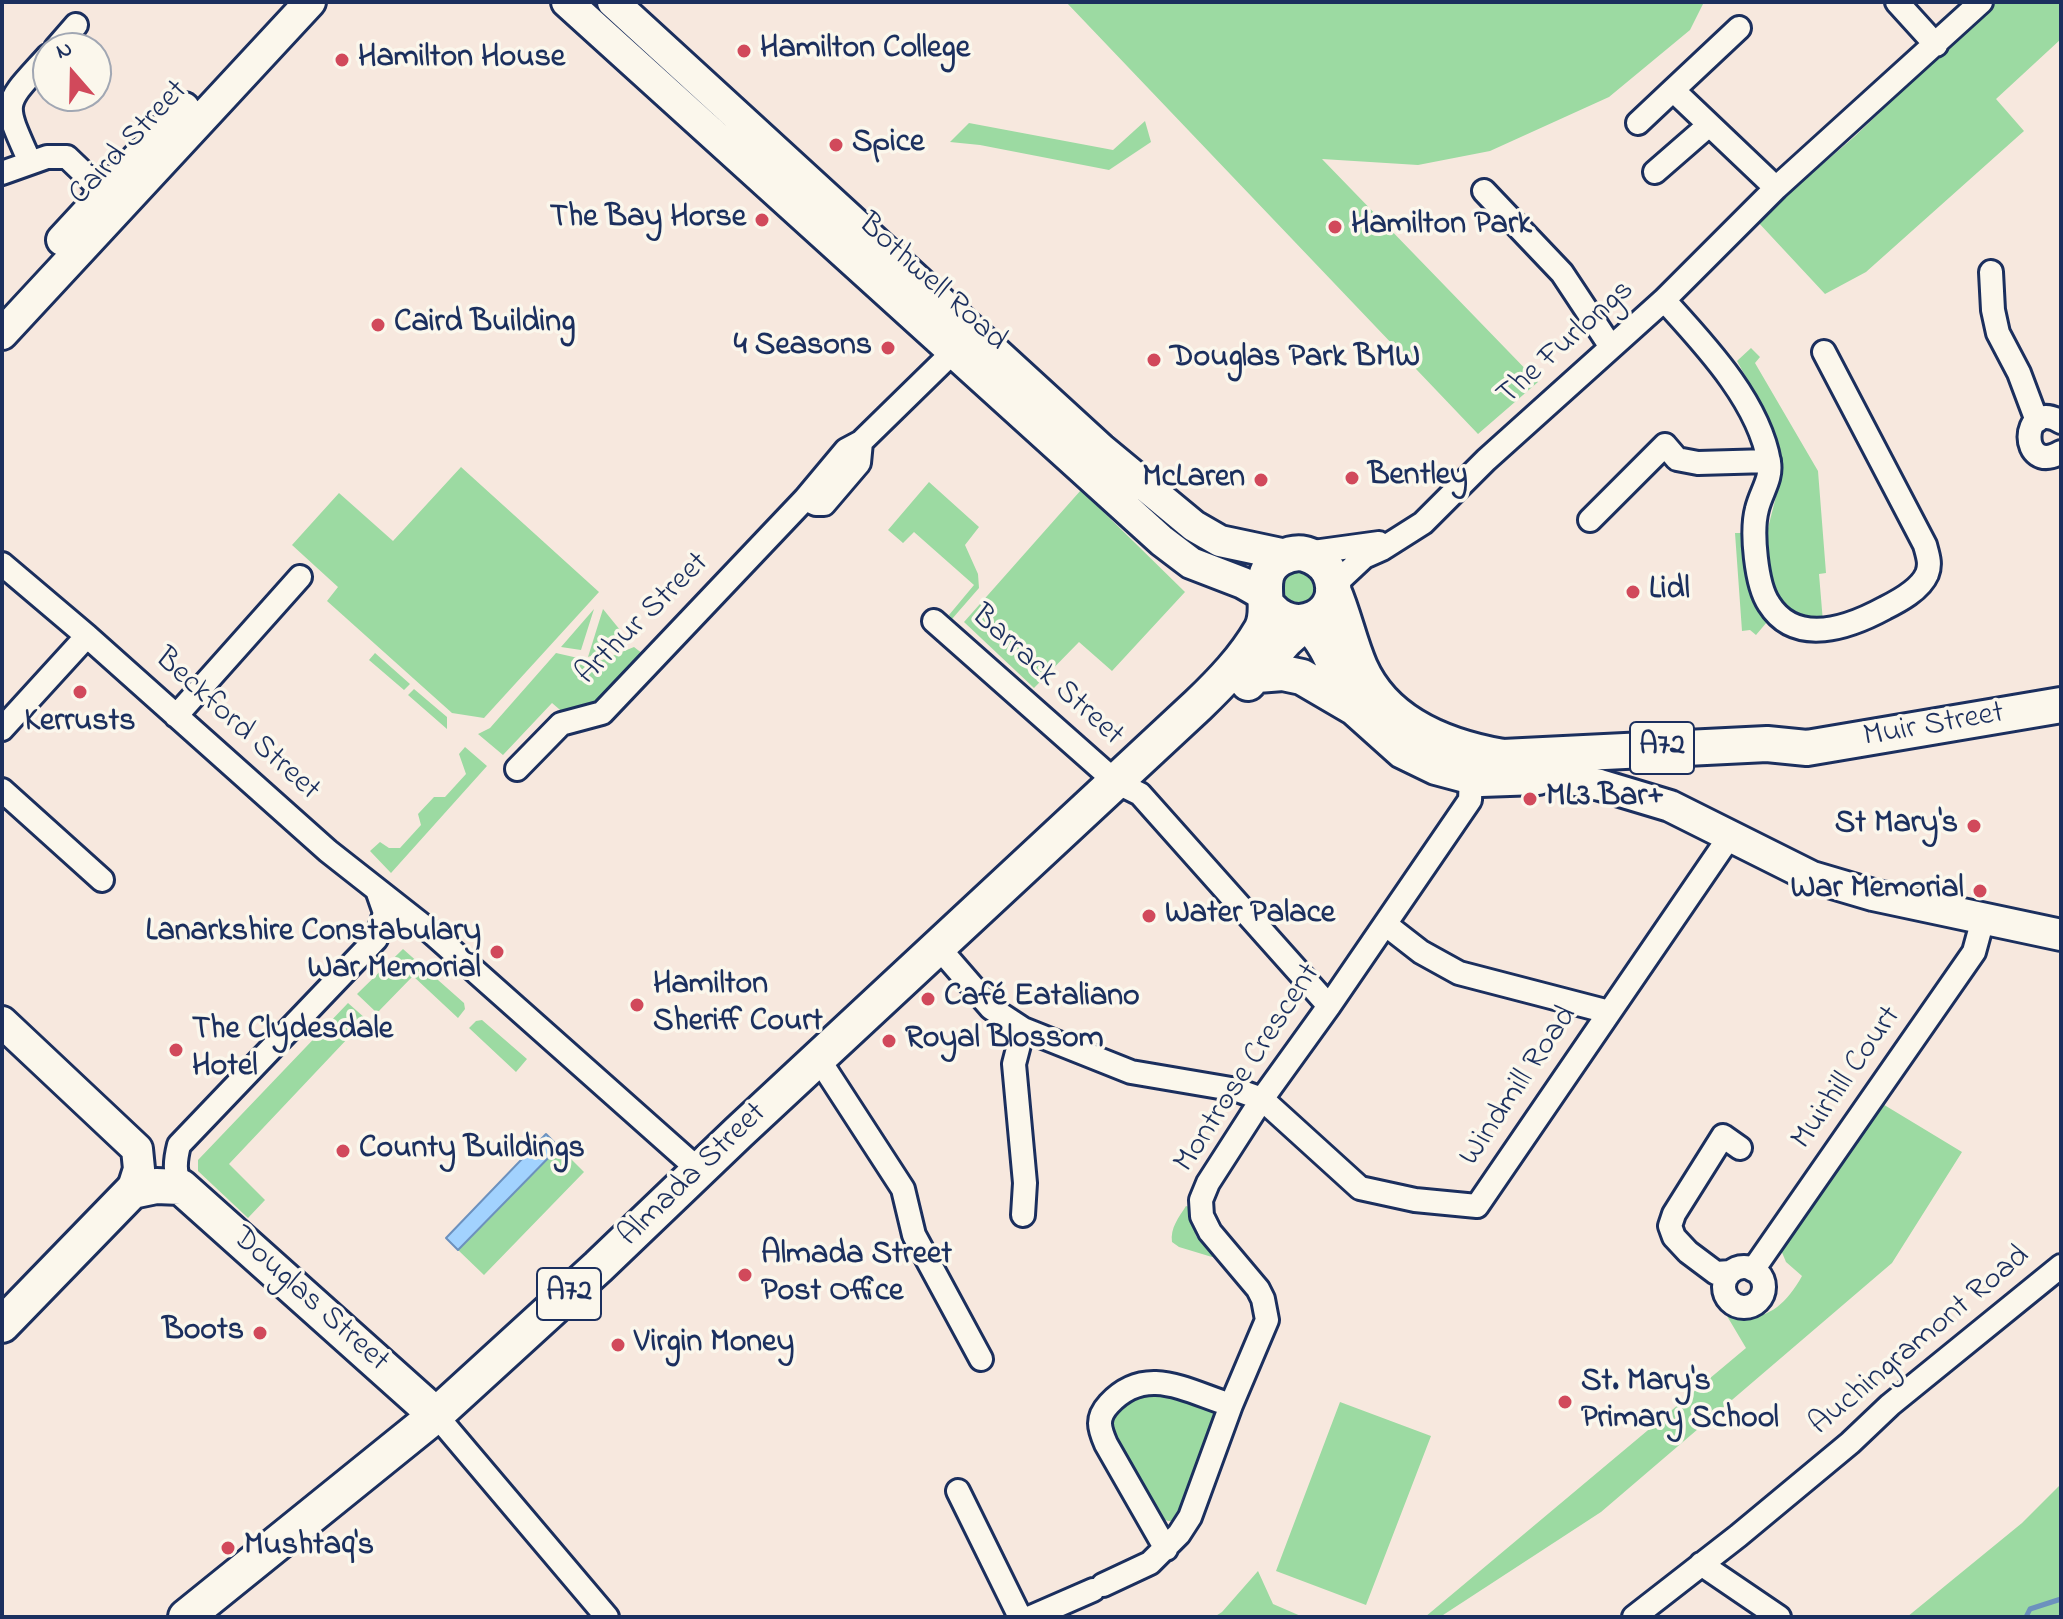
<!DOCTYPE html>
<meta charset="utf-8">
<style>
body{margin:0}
#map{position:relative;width:2063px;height:1619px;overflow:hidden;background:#f7e8de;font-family:"Indie Flower",sans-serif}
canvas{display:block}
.frame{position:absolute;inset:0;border:4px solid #1b2f5e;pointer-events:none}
.north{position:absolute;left:32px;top:32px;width:80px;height:80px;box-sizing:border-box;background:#fbf7ec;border:2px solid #a1a7b3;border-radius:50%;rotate:340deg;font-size:22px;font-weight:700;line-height:32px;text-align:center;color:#1b2f5e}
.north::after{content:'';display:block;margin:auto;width:28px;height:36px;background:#d1495b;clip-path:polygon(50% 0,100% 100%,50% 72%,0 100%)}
</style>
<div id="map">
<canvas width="2063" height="1619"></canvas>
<div class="frame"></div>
<div class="north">N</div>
</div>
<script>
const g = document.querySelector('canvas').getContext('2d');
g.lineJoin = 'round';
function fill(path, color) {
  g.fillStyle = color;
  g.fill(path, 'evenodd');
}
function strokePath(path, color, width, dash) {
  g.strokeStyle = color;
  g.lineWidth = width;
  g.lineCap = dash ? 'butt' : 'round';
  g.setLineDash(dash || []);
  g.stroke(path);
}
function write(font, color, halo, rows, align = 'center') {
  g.font = font + ' "Indie Flower",sans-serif';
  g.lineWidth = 7;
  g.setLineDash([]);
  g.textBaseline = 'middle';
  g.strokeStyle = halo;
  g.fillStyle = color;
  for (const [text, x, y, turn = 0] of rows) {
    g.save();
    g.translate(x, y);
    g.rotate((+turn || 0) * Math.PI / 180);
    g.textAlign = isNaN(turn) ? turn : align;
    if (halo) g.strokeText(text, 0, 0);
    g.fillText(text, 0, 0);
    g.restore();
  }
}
fill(new Path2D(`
 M1066,2H1704L1690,30L1609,97L1490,151L1418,165L1322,159L1538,382L1478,434Z
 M1995,2H2061V39L1996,99L2024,131L1866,272L1825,294L1757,221L1854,137Z
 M1145,121L1151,142L1109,170L980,145L950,142L969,123L1113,150Z
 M1751,348L1760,357L1755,363L1818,471L1826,573L1819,574L1823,622C1765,621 1769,573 1763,529L1768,528L1783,469L1781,457L1752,388L1737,361Z
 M461,467L599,592L484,718L452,713L327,601L338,587L292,545L339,493L393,541Z
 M929,482L979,527L965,545L978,574L979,588L952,619L949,615L974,585L914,532L903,543L888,530Z
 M1081,490L1185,592L1112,671L1079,642L1034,688L964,622Z
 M1735,533H1743C1746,563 1744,599 1767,622L1756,635L1750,630L1742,631Z
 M1297,567L1316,577V597L1298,608L1281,598V578Z
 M594,609L581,650L561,647Z
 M603,609L629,641L588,657Z
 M634,647L643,654L597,707L566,715L552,703L503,755L478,734L490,728L556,653L578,658L585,667Z
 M375,653L410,684L404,690L369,660Z
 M414,689L447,717V729L408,695Z
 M465,747L487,766L391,873L370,851L380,842L389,848H400L421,825L418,814L434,797H445L466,774L459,754Z
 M403,949L464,1003L465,1009L458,1018L413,976L377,1013L357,994Z
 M348,1003L366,1019L229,1164L265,1200L248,1218L198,1171V1160Z
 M482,1020L527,1059L516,1072L469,1028L476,1021Z
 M1881,1103L1962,1152L1892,1263L1601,1512L1440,1617H1425L1746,1348L1727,1316C1764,1323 1784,1308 1802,1276L1786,1262L1778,1243Z
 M559,1147L584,1172L484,1275L458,1250Z
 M1186,1206L1189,1207L1196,1236L1214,1256L1212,1257L1179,1247L1172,1242C1170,1228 1179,1217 1186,1206Z
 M1151,1390L1211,1409L1216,1418L1182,1511L1174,1521H1168L1155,1516L1110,1429C1114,1402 1128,1400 1151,1390Z
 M1340,1402L1431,1436L1366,1605L1276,1571Z
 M2061,1484V1617H1907L2022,1523Z
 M1258,1571L1273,1604L1303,1617H1214L1222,1612Z`), '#9cdaa2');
const water = new Path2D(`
 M546,1134L559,1147L458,1250L446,1238Z`);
fill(water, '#a2d2fe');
strokePath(water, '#6c91be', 2);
strokePath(new Path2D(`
 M2026,1617L2030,1609L2061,1599`), '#6c91be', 5);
const street = new Path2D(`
 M1897,2L1936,45
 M1739,28L1673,90L1776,188
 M56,48L76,25
 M1638,123L1673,90
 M30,162C2,99 2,107 48,56
 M1655,172L1709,125
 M2,173L47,157H67L115,203
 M1484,191L1562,273L1611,347
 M1991,272L1993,310L1998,333L2019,373L2037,421
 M1664,300C1703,343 1759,401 1769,462C1772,479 1761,492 1757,509C1751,531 1756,585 1769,604C1796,647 1850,627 1885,608C1899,601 1920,590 1927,574C1931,564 1928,556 1925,545L1824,352
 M2061,422C2019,397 2019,477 2061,452
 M805,499L816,504H824L859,463L861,442
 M1590,520L1665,445L1677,459L1698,463L1769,461
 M1306,553L1379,543
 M2,564L87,636L328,851L431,932L700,1171
 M1333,586L1364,557L1382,549L1423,523L1486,460L1664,300L1776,188L1981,2
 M934,621L1116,782L1140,794L1329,1006
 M176,716L300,577
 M2,729L87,636
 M517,769L561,724L602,713L805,499L846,450L861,442L952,353
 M2,790L102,880
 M1385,924L1421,952L1459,973L1609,1012
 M939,948L991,1008L1023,1029L1131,1072L1237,1090L1262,1099L1360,1188L1415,1200L1477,1206L1730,836
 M818,1058L903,1189L914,1235L981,1359
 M181,1187C174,1173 175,1161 179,1145L376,939L385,913L377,890
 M1023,1215L1025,1183L1014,1064L1023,1029
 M1724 1287a20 20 0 1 1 40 0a20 20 0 1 1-40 0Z
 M1753,1270L1974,952L1983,919
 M1731,1272L1716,1273L1688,1252L1674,1237L1670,1226L1674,1214L1723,1136L1740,1148
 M436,1415L607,1617
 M958,1491L1020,1617
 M1166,1549L1106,1444C1099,1428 1096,1418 1109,1404C1146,1364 1186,1391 1231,1405
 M1701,1564L1779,1617
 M1103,1585L1150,1563L1179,1534L1190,1517L1231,1405L1267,1320L1263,1299L1258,1289L1210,1232L1202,1216L1201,1200L1208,1183L1262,1099L1329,1006L1470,800L1471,777
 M1031,1617L1093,1590
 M1634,1617L1738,1536L1850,1443L1890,1405L2061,1266`);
const secondary = new Path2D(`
 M567,2L1162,541L1191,563L1243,583L1264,595
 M613,2L1101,449L1194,526L1220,541L1286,555
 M62,240L184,108
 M2,334L310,2
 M1557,776L1600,785L1670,806L1812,877L1873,895L2061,935
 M2,1022L137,1149L139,1169L132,1191`);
const primary = new Path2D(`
 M1333,590C1344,615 1349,642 1360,667C1385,723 1446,747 1503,757L1767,744L1807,748L2061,705
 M1257,675L1283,673L1302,677L1355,708L1403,751L1436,767L1481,779L1538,777
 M1248,683L1286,640L1306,622C1332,646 1337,677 1355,708
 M2,1325L132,1191L156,1186L181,1187L436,1415
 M186,1617L436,1415L598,1267L739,1132L1198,705C1222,682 1244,659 1261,630C1275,606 1251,575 1281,558C1289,554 1296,552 1305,554C1315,557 1324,563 1329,572C1349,613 1293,643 1266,603`);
strokePath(street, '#1b2f5e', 28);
strokePath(secondary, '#1b2f5e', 36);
strokePath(primary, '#1b2f5e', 40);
strokePath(street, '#fbf7ec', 22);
strokePath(secondary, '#fbf7ec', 30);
strokePath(primary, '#fbf7ec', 34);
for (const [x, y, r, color] of [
 [744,51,8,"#d1495b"],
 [342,60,8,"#d1495b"],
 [836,145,8,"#d1495b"],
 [762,220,8,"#d1495b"],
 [1335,227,8,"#d1495b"],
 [378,325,8,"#d1495b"],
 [888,348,8,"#d1495b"],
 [1154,360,8,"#d1495b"],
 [1352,478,8,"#d1495b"],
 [1261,480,8,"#d1495b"],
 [1633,592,8,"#d1495b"],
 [80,692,8,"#d1495b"],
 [1530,799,8,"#d1495b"],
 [1974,826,8,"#d1495b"],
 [1980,891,8,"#d1495b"],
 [1149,916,8,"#d1495b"],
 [497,952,8,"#d1495b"],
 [928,999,8,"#d1495b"],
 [637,1005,8,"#d1495b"],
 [889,1041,8,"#d1495b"],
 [176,1050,8,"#d1495b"],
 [343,1151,8,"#d1495b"],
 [745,1275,8,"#d1495b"],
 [260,1333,8,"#d1495b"],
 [618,1345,8,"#d1495b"],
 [1565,1402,8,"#d1495b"],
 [228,1548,8,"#d1495b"]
]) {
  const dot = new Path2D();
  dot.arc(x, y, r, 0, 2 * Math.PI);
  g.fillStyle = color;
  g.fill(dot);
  strokePath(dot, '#fbf7ec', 3);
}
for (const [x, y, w] of [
 [1662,748,64],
 [569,1294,64]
]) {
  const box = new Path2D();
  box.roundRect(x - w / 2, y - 26, w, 52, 6);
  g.fillStyle = '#fbf7ec';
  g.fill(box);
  strokePath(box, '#1b2f5e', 2);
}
write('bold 30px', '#1b2f5e', null, [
 ["A72",1662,748],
 ["A72",569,1294]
]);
write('bold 32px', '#1b2f5e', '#fbf7ec', [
 ["Hamilton College",760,51],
 ["Hamilton House",358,60],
 ["Spice",852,145],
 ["The Bay Horse",746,220,"right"],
 ["Hamilton Park",1351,227],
 ["Caird Building",394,325],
 ["4 Seasons",872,348,"right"],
 ["Douglas Park BMW",1170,360],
 ["Bentley",1368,478],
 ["McLaren",1245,480,"right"],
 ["Lidl",1649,592],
 ["Kerrusts",80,724,"center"],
 ["ML3 Bar+",1546,799],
 ["St Mary's",1958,826,"right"],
 ["War Memorial",1964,891,"right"],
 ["Water Palace",1165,916],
 ["Lanarkshire Constabulary",481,934,"right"],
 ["War Memorial",481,971,"right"],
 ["Hamilton",653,987],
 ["Sheriff Court",653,1024],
 ["Café Eataliano",944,999],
 ["The Clydesdale",192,1032],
 ["Hotel",192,1069],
 ["Royal Blossom",905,1041],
 ["County Buildings",359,1151],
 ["Almada Street",761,1257],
 ["Post Office",761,1294],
 ["Boots",244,1333,"right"],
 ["Virgin Money",634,1345],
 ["St. Mary's",1581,1384],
 ["Primary School",1581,1421],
 ["Mushtaq's",244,1548]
], 'left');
write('32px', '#1b2f5e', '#fbf7ec', [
 ["Caird Street",130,144,-47],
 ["Bothwell Road",931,284,42],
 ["The Furlongs",1567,344,-42],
 ["Arthur Street",644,620,-45],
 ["Barrack Street",1046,677,42],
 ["Beckford Street",236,726,42],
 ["Muir Street",1934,727,-10],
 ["Montrose Crescent",1249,1069,-57],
 ["Muirhill Court",1848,1079,-55],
 ["Windmill Road",1520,1087,-56],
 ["Almada Street",694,1176,-44],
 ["Douglas Street",309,1301,42],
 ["Auchingramont Road",1921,1342,-40]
]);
</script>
